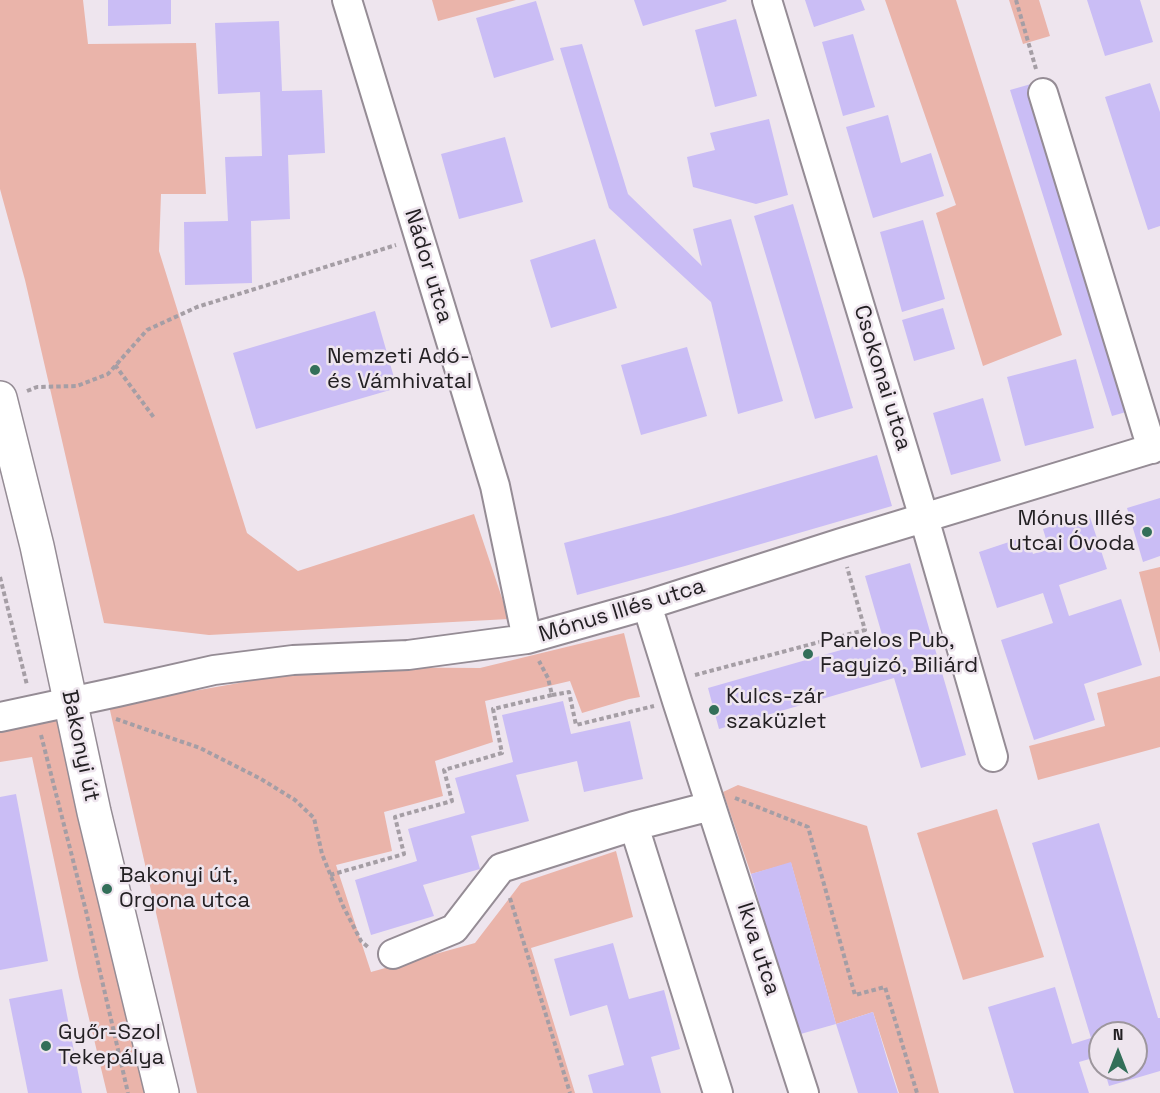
<!DOCTYPE html>
<meta charset="utf-8">
<style>
body{margin:0}
#map{position:relative;width:1160px;height:1093px;overflow:hidden;background:#eee5ee;font-family:"Space Grotesk",sans-serif}
canvas{display:block}
.north{position:absolute;left:1088px;top:1021px;width:60px;height:60px;box-sizing:border-box;background:#eee5ee;border:2px solid #9d969d;border-radius:50%;rotate:0deg;font-size:16px;font-weight:700;line-height:24px;text-align:center;color:#232023}
.north::after{content:'';display:block;margin:auto;width:21px;height:27px;background:#336f59;clip-path:polygon(50% 0,100% 100%,50% 72%,0 100%)}
</style>
<div id="map">
<canvas width="1160" height="1093"></canvas>
<div class="north">N</div>
</div>
<script>
const g = document.querySelector('canvas').getContext('2d');
g.lineJoin = 'round';
function fill(path, color) {
  g.fillStyle = color;
  g.fill(path, 'evenodd');
}
function strokePath(path, color, width, dash) {
  g.strokeStyle = color;
  g.lineWidth = width;
  g.lineCap = dash ? 'butt' : 'round';
  g.setLineDash(dash || []);
  g.stroke(path);
}
function write(font, color, halo, rows, align = 'center') {
  g.font = font + ' "Space Grotesk",sans-serif';
  g.lineWidth = 5;
  g.setLineDash([]);
  g.textBaseline = 'middle';
  g.strokeStyle = halo;
  g.fillStyle = color;
  for (const [text, x, y, turn = 0] of rows) {
    g.save();
    g.translate(x, y);
    g.rotate((+turn || 0) * Math.PI / 180);
    g.textAlign = isNaN(turn) ? turn : align;
    if (halo) g.strokeText(text, 0, 0);
    g.fillText(text, 0, 0);
    g.restore();
  }
}
fill(new Path2D(`
 M0,0H83L88,44L196,43L206,194H161L159,251L247,533L298,571L474,514L509,619L209,635L104,623L25,280L0,189Z
 M432,0H516L438,21Z
 M885,0H956L1062,335L983,366L936,213L956,205Z
 M1009,0H1039L1050,36L1023,44Z
 M1160,567V653L1139,572Z
 M624,633L640,697L629,699L582,713L570,681L485,701L493,742L435,761L443,796L384,812L392,851L336,865L371,972L475,943L521,883L616,851L633,917L531,948L575,1093H197L109,706L329,667L480,668Z
 M1160,676V747L1038,780L1029,746L1105,726L1097,693Z
 M65,715L160,1093H107L79,977L32,757L0,762V732L25,727Z
 M738,785L867,826L939,1093H899L873,1012L836,1024L791,863L751,874L723,792Z
 M997,809L1044,957L963,980L917,833Z`), '#eab4aa');
fill(new Path2D(`
 M108,0H171V24L108,26Z
 M634,0H726L727,1L643,26Z
 M805,0H861L865,10L814,27Z
 M1087,0H1140L1153,42L1105,56Z
 M536,1L554,60L494,78L476,18Z
 M736,19L757,96L715,107L695,30Z
 M279,21L282,91L322,90L325,153L288,155L290,219L251,221L252,283L185,285L184,222L228,221L225,157L262,156L260,92L218,94L215,23Z
 M853,34L875,107L843,116L822,42Z
 M582,44L628,194L702,266L693,229L731,219L783,401L738,414L711,302L609,208L560,48Z
 M1150,83L1160,112V226L1148,230L1105,97Z
 M1031,84L1133,410L1112,416L1010,90Z
 M888,115L901,163L931,153L944,196L873,218L846,127Z
 M769,119L788,195L756,204L693,187L687,157L715,150L710,133Z
 M505,137L523,202L459,219L441,154Z
 M793,204L853,408L815,419L754,216Z
 M923,220L945,299L902,312L880,232Z
 M595,239L617,308L551,328L530,260Z
 M943,308L955,349L914,361L902,320Z
 M375,311L397,388L256,429L233,353Z
 M687,347L707,416L641,435L621,365Z
 M1076,359L1094,428L1025,446L1007,377Z
 M983,398L1001,461L951,475L933,413Z
 M877,455L892,506L685,566L577,595L564,543L671,515Z
 M1160,498V556L1143,562L1127,508Z
 M1089,514L1107,569L1059,585L1069,616L1121,599L1142,665L1084,684L1095,720L1034,740L1001,640L1053,623L1043,593L997,608L979,552L1027,536L1033,554L1049,549L1043,529Z
 M910,563L966,755L921,768L894,678L719,729L708,688L883,638L865,576Z
 M563,701L571,734L630,721L643,779L584,792L577,761L516,775L529,821L471,836L480,869L423,885L434,916L371,935L355,880L417,861L408,829L465,813L455,778L513,762L502,715Z
 M16,794L48,961L0,970V797Z
 M1099,823L1158,1018H1160V1071L1109,1086L1104,1069H1136V1033H1100V1056L1079,1062L1089,1093H1014L988,1007L1055,987L1072,1044L1091,1038L1032,843Z
 M791,862L836,1024L797,1035L751,874Z
 M613,943L629,999L664,990L680,1049L651,1057L661,1093H593L588,1075L624,1065L607,1005L570,1016L554,959Z
 M62,989L82,1093H28L9,999Z
 M873,1012L888,1062L898,1093H858L836,1024Z`), '#cabdf5');
const minor = new Path2D(`
 M347,0L495,486L527,639
 M767,0L924,518L993,757
 M1043,93L1152,449
 M647,605L677,701L804,1093
 M0,717L117,692L214,670L293,660L408,655L527,639L647,605L841,543L1160,446
 M634,826L718,1093
 M393,954L454,929L501,868L634,826L711,806`);
const major = new Path2D(`
 M0,398L37,546L94,812L162,1093`);
strokePath(minor, '#958c95', 32);
strokePath(major, '#958c95', 36);
strokePath(new Path2D(`
 M1016,0L1036,69
 M115,365L155,419
 M27,391L37,387L77,386L108,374L147,330L197,307L396,245
 M0,577L27,685
 M695,675L865,630L847,567
 M552,695L569,692L576,725L654,706
 M116,719L200,748L261,779L295,800L314,818L322,854L343,906L361,941L368,947
 M41,735L86,911L128,1093
 M735,798L808,827L855,995L885,987L917,1093
 M330,875L404,854L395,817L452,801L444,770L502,753L493,709L552,695L548,678L539,661
 M510,898L570,1093`), '#a59ea5', 4, [4.5, 3]);
strokePath(minor, '#fff', 28);
strokePath(major, '#fff', 33);
for (const [x, y, r, color] of [
 [315,370,6,"#336f59"],
 [1147,532,6,"#336f59"],
 [808,654,6,"#336f59"],
 [714,710,6,"#336f59"],
 [107,889,6,"#336f59"],
 [46,1046,6,"#336f59"]
]) {
  const dot = new Path2D();
  dot.arc(x, y, r, 0, 2 * Math.PI);
  g.fillStyle = color;
  g.fill(dot);
  strokePath(dot, '#eee5ee', 2);
}
write('22px', '#232023', '#eee5ee', [
 ["Nádor utca",428,266,73],
 ["Csokonai utca",882,378,73],
 ["Mónus Illés utca",622,611,-17],
 ["Bakonyi út",80,746,78],
 ["Ikva utca",758,949,72]
]);
write('22px', '#232023', '#eee5ee', [
 ["Nemzeti Adó-",327,357],
 ["és Vámhivatal",327,382],
 ["Mónus Illés",1135,519,"right"],
 ["utcai Óvoda",1135,544,"right"],
 ["Panelos Pub,",820,641],
 ["Fagyizó, Biliárd",820,666],
 ["Kulcs-zár",726,697],
 ["szaküzlet",726,722],
 ["Bakonyi út,",119,876],
 ["Orgona utca",119,901],
 ["Győr-Szol",58,1033],
 ["Tekepálya",58,1058]
], 'left');
</script>
